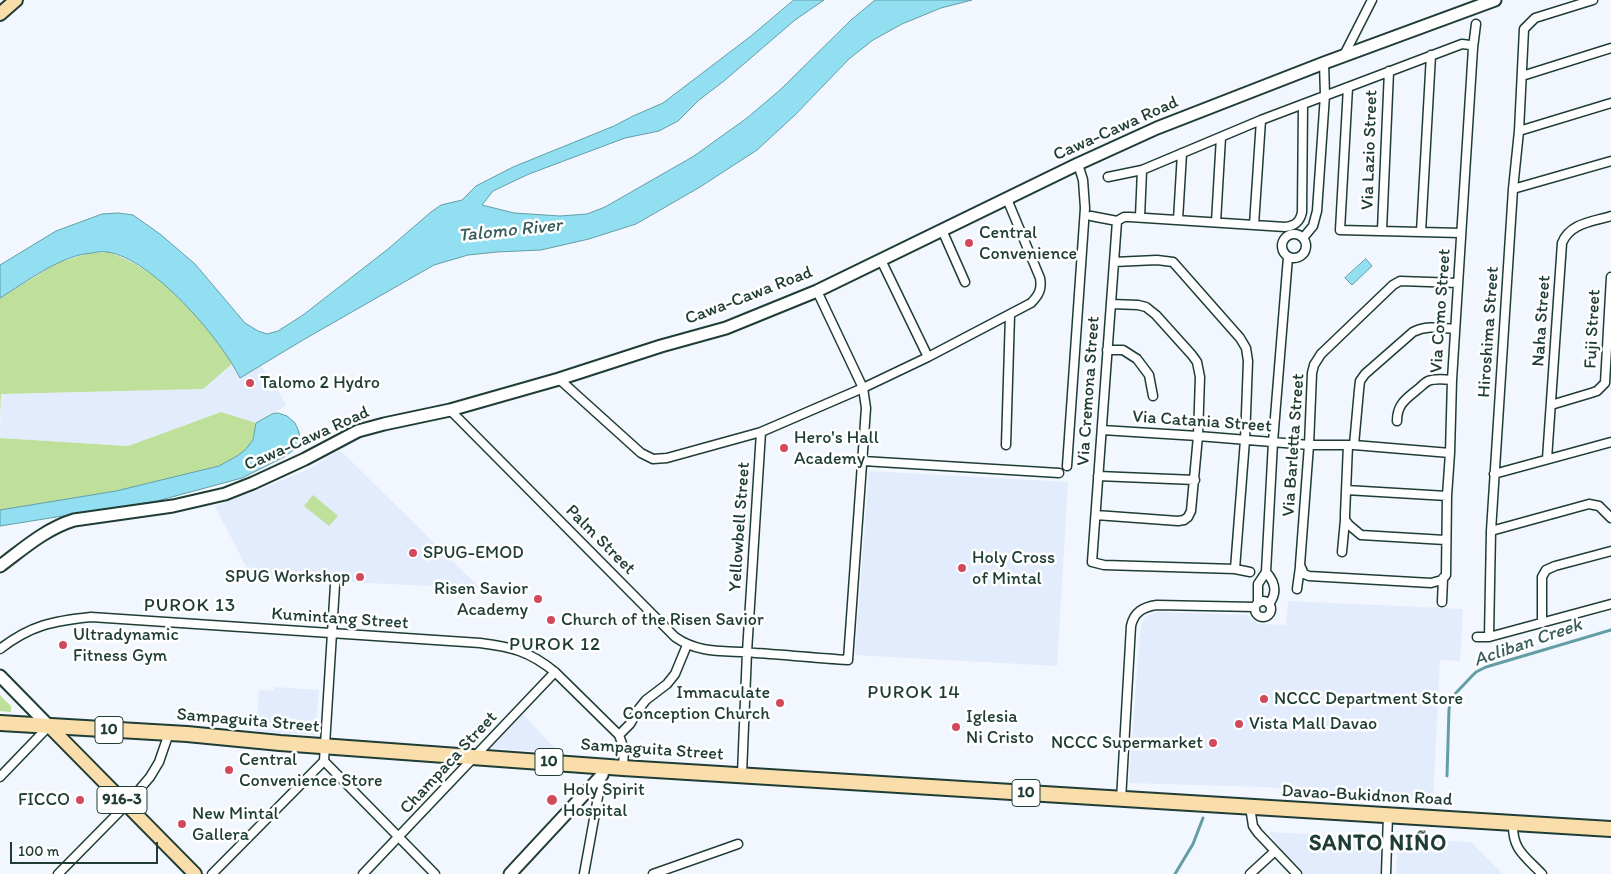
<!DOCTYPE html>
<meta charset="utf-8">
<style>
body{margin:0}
#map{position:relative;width:1611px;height:874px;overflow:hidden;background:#f2f6fe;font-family:Itim,sans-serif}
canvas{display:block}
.scale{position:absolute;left:10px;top:842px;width:148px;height:22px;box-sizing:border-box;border:2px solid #1f3d34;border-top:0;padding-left:6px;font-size:15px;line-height:18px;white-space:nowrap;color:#1f3d34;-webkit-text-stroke:4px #fff;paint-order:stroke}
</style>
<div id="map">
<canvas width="1611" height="874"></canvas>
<div class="scale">100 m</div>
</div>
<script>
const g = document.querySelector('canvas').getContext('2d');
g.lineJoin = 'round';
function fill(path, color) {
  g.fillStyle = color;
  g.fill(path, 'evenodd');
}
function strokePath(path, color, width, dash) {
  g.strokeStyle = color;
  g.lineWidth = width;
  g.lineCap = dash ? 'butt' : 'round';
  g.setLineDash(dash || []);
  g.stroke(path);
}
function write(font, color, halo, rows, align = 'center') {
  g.font = font + ' Itim,sans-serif';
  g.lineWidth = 5;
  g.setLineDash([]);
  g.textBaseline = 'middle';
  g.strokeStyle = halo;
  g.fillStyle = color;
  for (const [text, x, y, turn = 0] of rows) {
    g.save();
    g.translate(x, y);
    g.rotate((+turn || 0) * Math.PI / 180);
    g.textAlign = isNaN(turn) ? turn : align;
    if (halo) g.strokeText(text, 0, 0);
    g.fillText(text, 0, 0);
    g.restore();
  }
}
fill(new Path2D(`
 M233,363L240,378L260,364L287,405L256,423L221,412L128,446L0,438L1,394L202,389Z
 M340,450L480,588L252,578L215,506L273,484L306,470Z
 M869,471L1068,482L1057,666L855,655Z
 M1288,601L1463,609L1460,661L1440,660L1433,801L1265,787L1129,783L1140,631L1142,623L1145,617L1151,614L1159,612L1247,615L1258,624L1286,625Z
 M275,687L319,690L315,735L256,731L259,690L274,691Z
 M523,714L559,753L489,748Z
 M1269,832L1382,838L1380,874H1304L1279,849Z
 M1398,839L1471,842L1503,874H1396Z`), '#e3ecfc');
fill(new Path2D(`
 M108,252C161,270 202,317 233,363L203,389L1,394L0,418V298L57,263L89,253Z
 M221,412L256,423L253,440L245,450L237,456L219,466L116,491L0,510V438L128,446Z
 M313,495L338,516L329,526L304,506Z
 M0,695L11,706V712L0,711Z`), '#bee09a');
const water = new Path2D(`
 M794,0H824L795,20L724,81L699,100L678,121L659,131L625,138L529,174L493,191L482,205L514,213L560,216L587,214L605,207L694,156L747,118L780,90L851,20L875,0H972L941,8L902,24L873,40L849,59L795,115L757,150L700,187L636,224L589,239L541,250L497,252L468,255L434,265L303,340L240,378C221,339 152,258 107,252C103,251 97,252 92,253C61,255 26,282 0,298V265L56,231L102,214L118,213L133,215L160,234L195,264L245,323L258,331L267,334L278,331L303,315L388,249L431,212L441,205L462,200L476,186L513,167L614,126L633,116L663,103L751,36Z
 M1366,259L1372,266L1352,285L1345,278Z
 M278,413L287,416L295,423L299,432L300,441L296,448L284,457L242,478L157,501L0,526V510L116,491L219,466L237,456L245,450L253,440L256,423L272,414Z`);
fill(water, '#91dff0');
strokePath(water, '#639ea5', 1);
strokePath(new Path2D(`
 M1447,776L1449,709L1451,701L1455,694L1471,677L1476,672L1486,667L1611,630
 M1175,874L1193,844L1203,818`), '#639ea5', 3);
const street = new Path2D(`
 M1473,48L1476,24
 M1344,55L1372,0
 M1522,76L1611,48
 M1348,87L1340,230L1461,233
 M1519,131L1611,103
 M1108,177L1142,170L1261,120L1462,44L1470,45L1473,48L1452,380L1450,453L1447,496L1446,575L1442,580L1431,583L1309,576L1304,574L1300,565L1309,445L1312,373L1314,365L1321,354L1393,285L1400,281L1458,283
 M1513,189L1611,161
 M1091,216L1117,221L1124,217H1130L1285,227C1295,226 1300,222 1302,212L1303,104
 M1140,217L1142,170
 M1178,220L1182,153
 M1117,221L1092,562L1104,565L1235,569L1250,572
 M1216,222L1221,137
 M1254,225L1261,120
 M942,230L965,282
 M1382,230L1389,71
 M1421,232L1431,55
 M1282 246a12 12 0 1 1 24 0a12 12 0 1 1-24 0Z
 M1303,238L1313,226L1317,211L1325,95L1324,63
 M881,260L928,357
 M1114,262L1157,260L1173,262L1240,338L1246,348L1248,361L1245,440L1235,569
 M1107,350H1123L1137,359L1149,375L1153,396
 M559,379L641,453L653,459L667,458L761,432L863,388L928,357L1031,303C1039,295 1042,289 1040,278L1007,199
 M1551,405L1591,393L1597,391L1605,383L1611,277
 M450,410L675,637C701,655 726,650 756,653C787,655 817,658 848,660L866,408L863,388L817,291
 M1397,421C1397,404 1406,399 1418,389C1421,387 1424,383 1428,381C1435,378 1444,379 1452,380
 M1102,430L1198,436L1309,445H1354L1450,453
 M1006,445L1010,315
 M1348,445L1345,515V520L1349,525L1361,535L1445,540
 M1354,445L1359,390L1360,381L1365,374L1413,332C1427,325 1440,328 1455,329
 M1547,459L1562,243C1570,223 1592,222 1611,216
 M863,461L1059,473
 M1067,466L1085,208L1083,180L1078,164
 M1494,474L1611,442
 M1098,476L1195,480
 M1346,490L1447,496
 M1096,515L1178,521L1184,520L1188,517L1191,511L1198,436L1200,377L1197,362L1192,355L1156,315L1146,307L1138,305L1111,304
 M1491,531L1589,504L1599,506L1611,518
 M1342,552L1345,520
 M1266,572C1275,582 1278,592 1269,604
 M1297,589L1300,567
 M1255 609a8 8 0 1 1 16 0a8 8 0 1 1-16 0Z
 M1442,602L1443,578
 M1258,603V584L1266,572L1273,442L1288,257
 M1542,623V577L1546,570L1555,566L1611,551
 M1477,637H1489L1611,604
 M1489,637L1491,531L1513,189L1519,131L1524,29L1535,18L1593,0
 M0,649C31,625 53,621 91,617L480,643C512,647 529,651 555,672L619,735L624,749L623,768
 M619,735L630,724L638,710L646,700L667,684L675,674L687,645
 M324,761L335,585
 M324,761L435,874
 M742,774L747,652L761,432
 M0,777L49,726
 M1121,800L1131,626C1134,612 1143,607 1157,605L1255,607
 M1250,807L1253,826L1258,833L1297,874
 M1513,823C1512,850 1525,856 1542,874
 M58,874L127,804L150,777L159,762L169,733
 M212,874L324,761
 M363,874L555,672
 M584,874L602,775
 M653,874L738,844
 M1250,874L1274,852
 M1386,874L1388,815`);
const secondary = new Path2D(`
 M0,566C23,549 45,529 74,520L173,506L225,494L253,483L305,459L358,431L384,424L450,410L559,379L661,346L726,328L817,291L1078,164L1157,128L1324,63L1495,0
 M0,676L49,726
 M510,874L602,775L604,766`);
const primary = new Path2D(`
 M0,14L16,0
 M49,726L195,874`);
const highway = new Path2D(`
 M0,723L187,734L280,743L623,768L1611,829`);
strokePath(street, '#1f3d34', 11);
strokePath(secondary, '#1f3d34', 15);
strokePath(primary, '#1f3d34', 16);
strokePath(highway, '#1f3d34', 18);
strokePath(street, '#fff', 8);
strokePath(secondary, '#fff', 11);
strokePath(primary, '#f9deab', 12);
strokePath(highway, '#f9deab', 14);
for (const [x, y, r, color] of [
 [969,243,5,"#d1495b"],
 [250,383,5,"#d1495b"],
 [784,448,5,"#d1495b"],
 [413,553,5,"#d1495b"],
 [962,568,5,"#d1495b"],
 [360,577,5,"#d1495b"],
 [538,599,5,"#d1495b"],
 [551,620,5,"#d1495b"],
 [63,645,5,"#d1495b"],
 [1264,699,5,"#d1495b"],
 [780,703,5,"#d1495b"],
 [1239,724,5,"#d1495b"],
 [956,727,5,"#d1495b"],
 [1213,743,5,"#d1495b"],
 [229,770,5,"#d1495b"],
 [80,800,5,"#d1495b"],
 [552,800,6,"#d1495b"],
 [182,824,5,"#d1495b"]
]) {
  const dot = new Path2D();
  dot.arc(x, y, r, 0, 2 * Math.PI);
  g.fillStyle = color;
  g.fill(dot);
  strokePath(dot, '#fff', 2);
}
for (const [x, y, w] of [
 [109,730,28],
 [549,762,28],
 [1026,793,28],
 [122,800,50]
]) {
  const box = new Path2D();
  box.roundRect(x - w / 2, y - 13.5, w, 27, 4);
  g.fillStyle = '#fff';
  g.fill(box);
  strokePath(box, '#1f3d34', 1);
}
write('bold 16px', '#1f3d34', null, [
 ["10",109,730],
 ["10",549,762],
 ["10",1026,793],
 ["916-3",122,800]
]);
write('18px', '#1f3d34', '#fff', [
 ["Cawa-Cawa Road",1116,129,-24],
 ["Via Lazio Street",1370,150,-88],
 ["Cawa-Cawa Road",749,296,-21],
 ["Via Como Street",1441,311,-86],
 ["Naha Street",1542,321,-86],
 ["Fuji Street",1593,329,-87],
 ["Hiroshima Street",1489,332,-86],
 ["Via Cremona Street",1089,391,-86],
 ["Via Catania Street",1202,422,4],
 ["Cawa-Cawa Road",307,439,-24],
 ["Via Barletta Street",1294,445,-86],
 ["Yellowbell Street",740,527,-86],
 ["Palm Street",600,540,45],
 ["Kumintang Street",340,619,4],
 ["Sampaguita Street",248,721,5],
 ["Sampaguita Street",652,750,4],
 ["Champaca Street",449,763,-47],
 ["Davao-Bukidnon Road",1367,796,3]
]);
write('18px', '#1f3d34', '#fff', [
 ["Central",979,233],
 ["Convenience",979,254],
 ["Talomo 2 Hydro",260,383],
 ["Hero's Hall",794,438],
 ["Academy",794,459],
 ["SPUG-EMOD",423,553],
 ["Holy Cross",972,558],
 ["of Mintal",972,579],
 ["SPUG Workshop",350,577,"right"],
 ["Risen Savior",528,589,"right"],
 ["Academy",528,610,"right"],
 ["Church of the Risen Savior",561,620],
 ["Ultradynamic",73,635],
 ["Fitness Gym",73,656],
 ["Immaculate",770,693,"right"],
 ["Conception Church",770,714,"right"],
 ["NCCC Department Store",1274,699],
 ["Iglesia",966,717],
 ["Ni Cristo",966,738],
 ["Vista Mall Davao",1249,724],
 ["NCCC Supermarket",1203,743,"right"],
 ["Central",239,760],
 ["Convenience Store",239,781],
 ["Holy Spirit",563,790],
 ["Hospital",563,811],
 ["FICCO",70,800,"right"],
 ["New Mintal",192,814],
 ["Gallera",192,835]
], 'left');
write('italic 19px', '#365d5a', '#fff', [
 ["Talomo River",510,231,-6],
 ["Acliban Creek",1528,643,-19]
]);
g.letterSpacing = '1px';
write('19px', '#1f3d34', '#fff', [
 ["PUROK 13",190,606],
 ["PUROK 12",555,645],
 ["PUROK 14",914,693]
]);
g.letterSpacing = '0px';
g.letterSpacing = '1px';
write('bold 22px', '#1f3d34', '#fff', [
 ["SANTO NIÑO",1378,844]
]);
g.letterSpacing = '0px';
</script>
